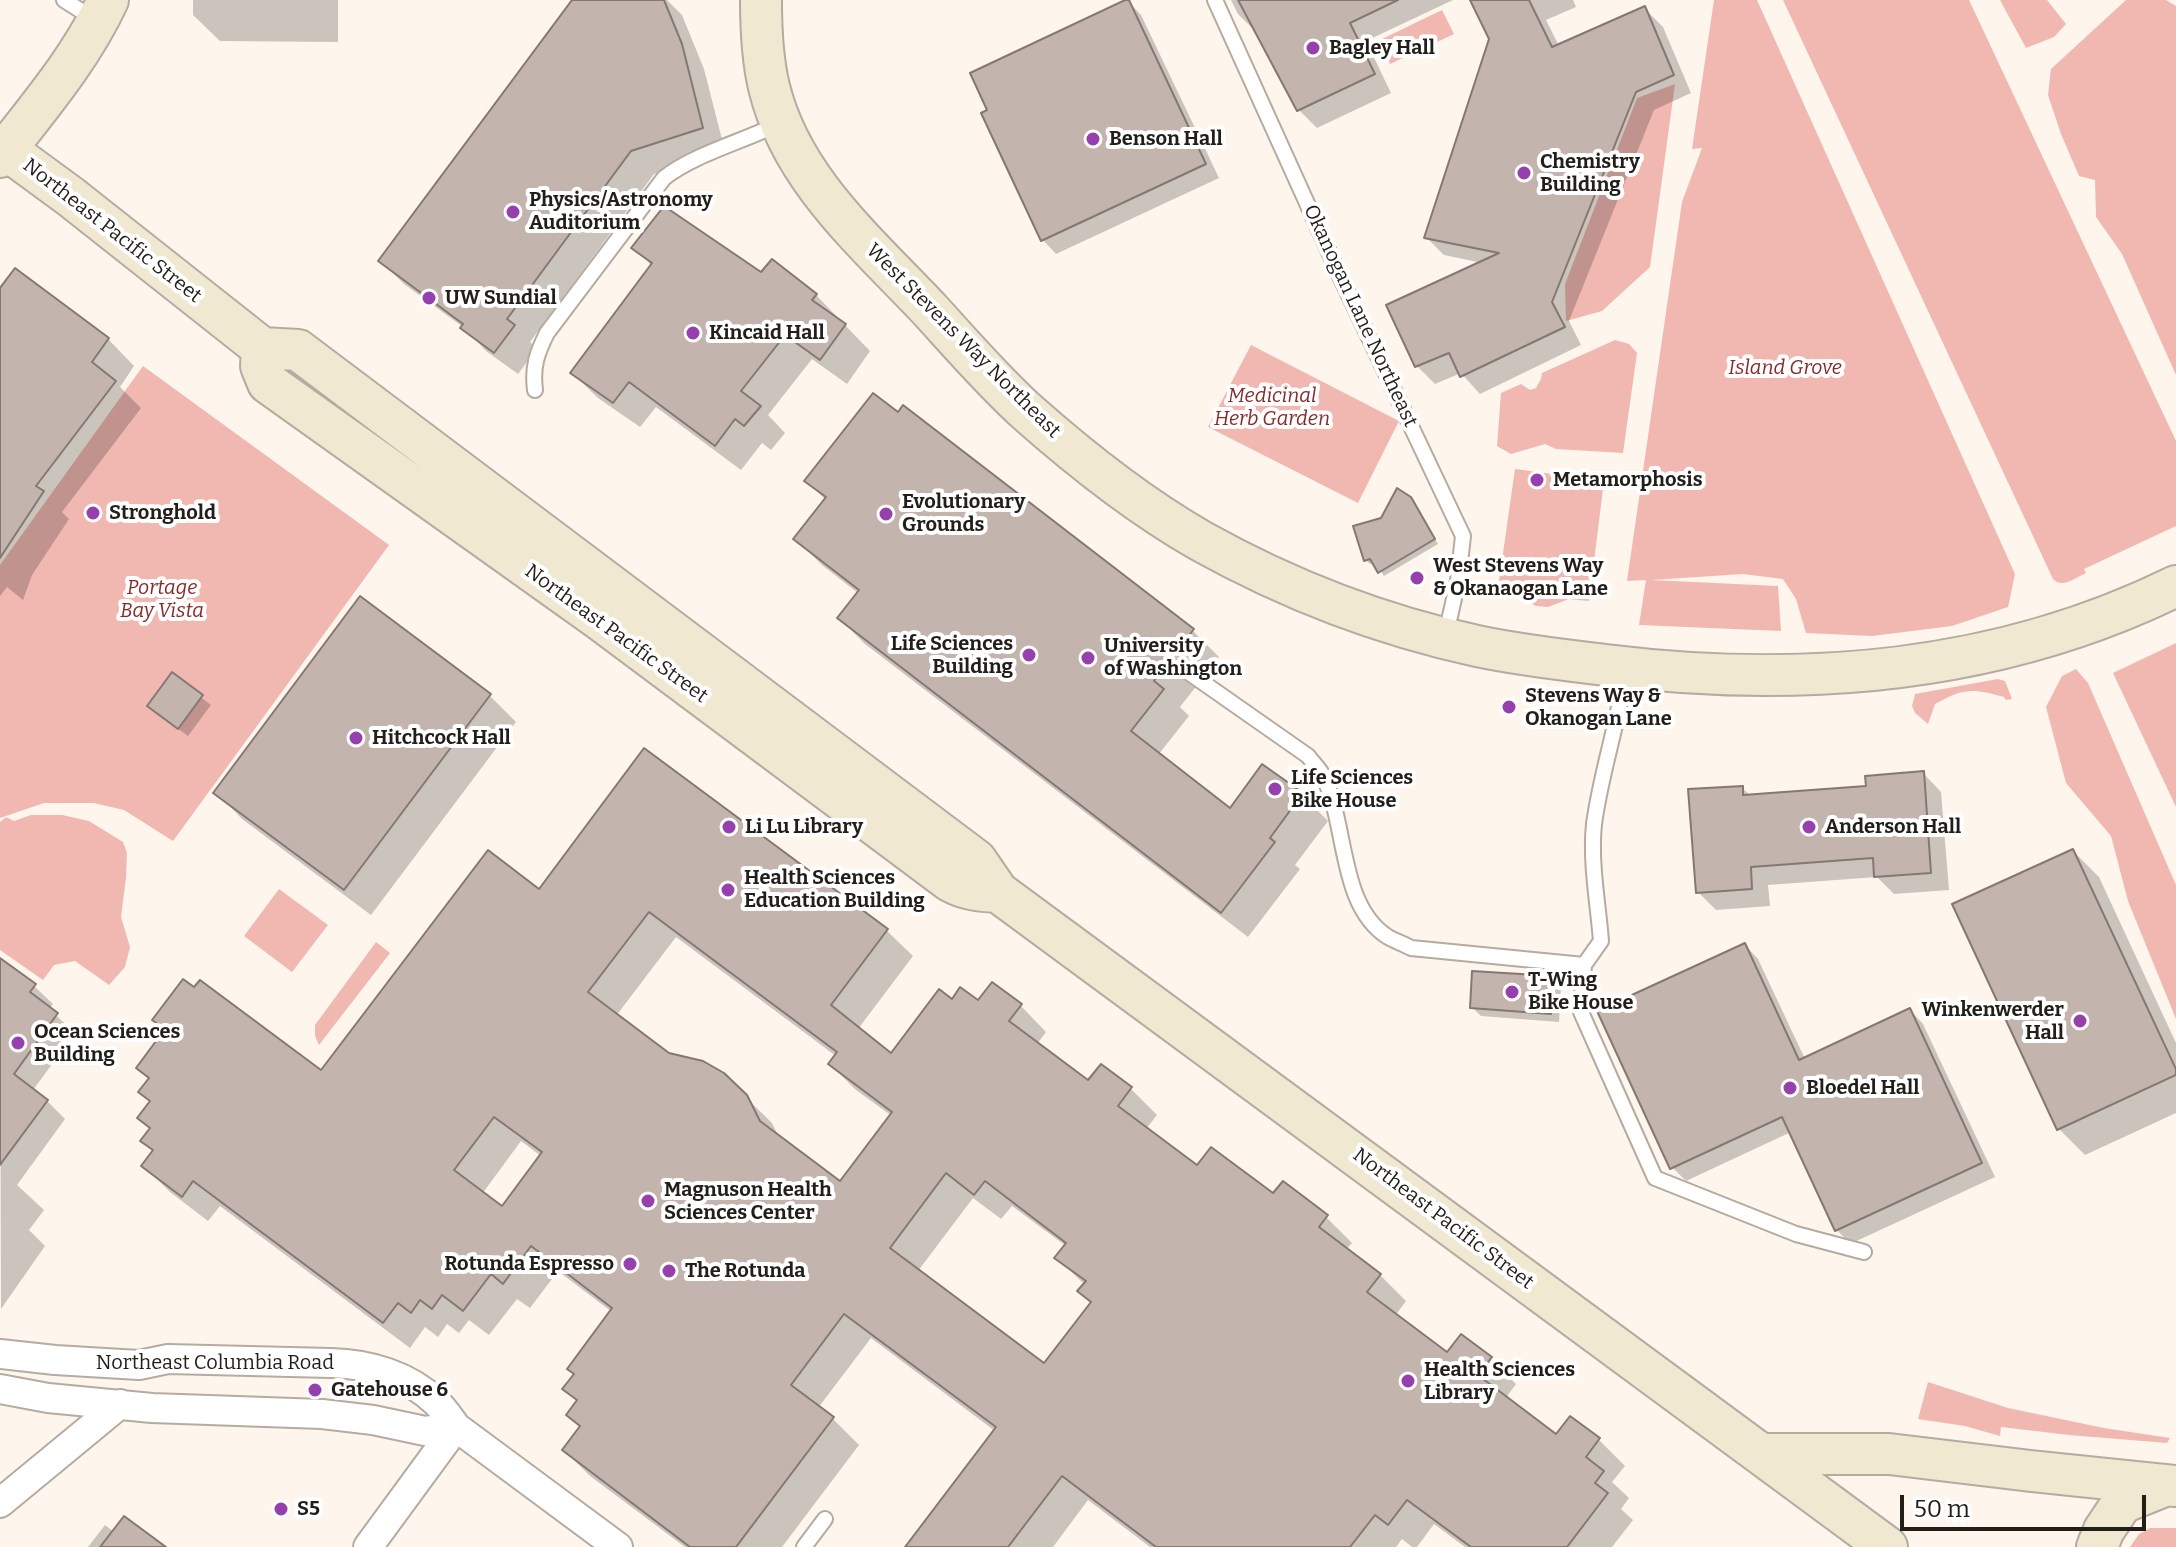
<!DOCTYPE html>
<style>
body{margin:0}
#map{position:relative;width:2176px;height:1547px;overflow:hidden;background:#fef5ec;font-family:Bitter,serif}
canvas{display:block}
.scale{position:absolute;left:1900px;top:1495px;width:246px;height:36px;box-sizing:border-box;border:4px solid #221e1a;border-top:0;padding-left:10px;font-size:24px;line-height:28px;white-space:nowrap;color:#221e1a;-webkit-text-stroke:6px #fff;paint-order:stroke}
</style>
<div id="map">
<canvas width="2176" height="1547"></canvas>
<div class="scale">50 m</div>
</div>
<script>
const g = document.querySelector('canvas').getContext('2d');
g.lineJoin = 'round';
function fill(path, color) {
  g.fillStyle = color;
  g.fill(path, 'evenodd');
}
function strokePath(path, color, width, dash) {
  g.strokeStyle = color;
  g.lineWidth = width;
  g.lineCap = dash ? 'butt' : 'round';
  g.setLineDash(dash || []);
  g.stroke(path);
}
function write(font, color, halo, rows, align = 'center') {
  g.font = font + ' Bitter,serif';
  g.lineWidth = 8;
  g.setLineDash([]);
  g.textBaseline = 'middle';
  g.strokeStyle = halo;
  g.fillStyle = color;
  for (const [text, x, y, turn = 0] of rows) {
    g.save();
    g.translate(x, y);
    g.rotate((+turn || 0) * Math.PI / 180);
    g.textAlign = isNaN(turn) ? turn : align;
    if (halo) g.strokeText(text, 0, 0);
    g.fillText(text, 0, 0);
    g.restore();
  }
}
fill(new Path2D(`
 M1714,0H1757L2015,574L2008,607L1952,626L1872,636L1806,633L1796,599L1783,579L1743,574L1651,580L1778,586L1781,631L1639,625L1646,580L1627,581L1682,202L1702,148L1692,149Z
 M1783,0H1969L2176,441V526L2084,569L2086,573C2075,578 2062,589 2053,579Z
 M2000,0H2047L2066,24L2054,37L2026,48Z
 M2126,0H2166L2176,6V375L2122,254L2096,217L2095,180L2079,176L2061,134L2048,95L2051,69Z
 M1442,10L1454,34L1390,64L1380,40Z
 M1675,84L1650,267L1602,311L1566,321L1565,284L1637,98Z
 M1615,340L1629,344L1637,353L1623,453L1556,449L1545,444L1511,454L1497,446L1501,393L1521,384L1530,390L1536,388L1541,379L1542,373Z
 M1251,345L1399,421L1358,503L1208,427Z
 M143,366L389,545L173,841L124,810L94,803H44L0,818V565Z
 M1515,469L1604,481L1589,601L1569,599L1548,607L1536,606L1521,598L1515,591L1498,588Z
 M2176,643V807L2113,673Z
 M2076,669L2088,683L2176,885V1019L2128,901L2111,836L2066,783L2046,707L2062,676Z
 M1998,679L2005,681L2012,699L2006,700L2004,697C1973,688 1963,688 1935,704L1928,724L1915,713L1912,706L1915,694Z
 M31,815H62L89,821L123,842L127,853L126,878L121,917L130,947L125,967L109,985L75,961L54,965L43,980L0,950V822L6,817L14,821Z
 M279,889L328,925L292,972L244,936Z
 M376,942L390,953L319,1045L315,1036V1025Z
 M1928,1382L2008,1408L2104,1428L2170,1438L2167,1443L2069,1435L2001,1427L2000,1436L1965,1426L1918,1419Z
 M2150,1528H2176V1547H2130L2139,1534Z`), '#f1b8b2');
fill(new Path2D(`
 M193,0H338V42L220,41L193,15Z
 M574,0H667L682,15L704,69L725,151L654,174L530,342L537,349L518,374L486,351L463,327L404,284L381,261Z
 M1231,0H1453L1366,41L1391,93L1317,128L1299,110L1256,32L1238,14Z
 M1472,0H1573L1576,7L1546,20L1559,46L1645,9L1663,27L1691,93L1654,110L1569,321L1581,345L1480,394L1461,373L1435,384L1417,366L1389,306L1482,263L1444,255L1426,237L1491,39Z
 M1128,1L1141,15L1219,178L1056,254L1043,240L983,114Z
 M634,248L762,275L816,295L870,351L847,384L812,359L768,415L785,433L771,450L762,443L741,470L656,407L640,427L598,398L572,373L652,266Z
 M15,270L108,339L134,366L120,387L141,408L62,512L69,519L32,575L23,600L7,587L0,596V291Z
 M904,407L1193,631L1219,657L1180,707L1189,716L1158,755L1231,810L1263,766L1302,795L1328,821L1295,865L1300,869L1248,937L865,644L839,618L858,593L822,565L796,539L826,500L806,481L898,415Z
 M1415,503L1438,544L1384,576L1374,562L1370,564L1366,560Z
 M361,599L490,696L516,722L371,915L242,819L216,792Z
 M172,675L211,705L188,736L158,714Z
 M1923,773L1941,792L1949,890L1894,894L1877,877L1768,885L1770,906L1716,910L1698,892L1742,788L1751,796L1868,787Z
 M2073,851L2099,877L2176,1043V1113L2085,1155L2059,1129Z
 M539,891L887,931L913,956L858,1029L891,1056L952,1002L1021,1006L1046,1032L1037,1044L1088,1083L1101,1067L1131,1089L1157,1115L1146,1129L1198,1168L1326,1217L1352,1243L1346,1250L1380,1275L1406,1301L1395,1316L1447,1355L1490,1359L1516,1384L1505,1399L1557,1437L1571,1419L1599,1440L1625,1466L1612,1482L1629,1498L1621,1509L1633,1520L1612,1547H1465L1434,1524L1417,1547H1412L1402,1539L1396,1547H1150L1088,1500L1053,1547H908L995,1431L871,1338L818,1408L833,1419L859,1445L782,1547H685L590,1476L564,1450L581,1427L568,1414L578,1402L565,1389L576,1375L612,1312L558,1271L530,1308L517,1299L489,1335L469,1320L459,1333L447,1324L438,1337L425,1327L410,1348L220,1206L208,1221L170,1192L144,1166L154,1152L143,1140L151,1129V1079L166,1031L155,1020L321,1073ZM676,937L836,1056L830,1064L856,1090L892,1116L840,1184L780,1139L772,1123L723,1075L668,1055L616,1016ZM521,1141L541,1156L502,1209L482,1194ZM973,1198L1001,1219L1012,1206L1066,1246L1057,1258L1085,1285L1080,1291L1092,1304L1045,1366L918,1271Z
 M1745,945L1758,959L1805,1059L1910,1010L1923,1024L1995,1177L1850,1244L1837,1230L1791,1132L1686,1181L1672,1167Z
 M0,961L34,986L53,1004L49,1009L75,1033L33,1090L47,1101L65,1119L17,1185L44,1210L29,1230L45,1246L1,1309Z
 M1552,978L1561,987L1559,1022L1481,1016L1472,1007Z
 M105,1525L114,1532L163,1547H88Z`), '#0003');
const building = new Path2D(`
 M572,0H664L682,44L703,128L631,151L507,319L515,325L494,353L460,328L463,324L378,261Z
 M1125,0H1129L1206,164L1041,241L981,113L987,110L970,73Z
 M1238,0H1398L1350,23L1375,74L1297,111Z
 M1470,0H1529L1552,47L1645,6L1674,75L1636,92L1552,302L1565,327L1460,377L1449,353L1415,367L1386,305L1499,253L1424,238L1489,39Z
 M664,206L761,272L772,259L817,294L812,300L846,324L820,360L785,335L741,391L761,406L744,426L735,419L715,446L629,382L613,403L570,373L652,263L631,248Z
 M15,268L109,338L92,362L116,381L36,486L44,491L0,558V288Z
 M873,393L898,412L903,405L1194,629L1154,681L1164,689L1131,731L1230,808L1262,764L1303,793L1270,838L1275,842L1221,913L837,618L859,590L793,539L826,497L804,481Z
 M1397,488L1411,497L1435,539L1378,573L1370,559L1364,561L1353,526L1381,518Z
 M360,596L491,694L344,890L213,793Z
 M172,672L203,695L178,729L147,706Z
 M644,748L888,929L831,1005L891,1053L939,989L952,999L960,987L978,1000L992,982L1022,1004L1009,1021L1088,1080L1101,1064L1132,1087L1118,1106L1197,1165L1211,1147L1273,1193L1283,1181L1328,1215L1319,1227L1381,1274L1367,1292L1447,1352L1461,1334L1492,1357L1478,1375L1556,1434L1570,1416L1600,1438L1586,1457L1604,1471L1595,1483L1608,1493L1567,1547H1471L1407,1500L1388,1525L1375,1515L1350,1547H1156L1062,1476L1008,1547H905L996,1427L844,1314L791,1385L834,1417L736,1547H690L562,1450L580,1426L566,1415L577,1400L562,1389L574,1374L567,1369L612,1308L531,1246L503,1284L491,1274L463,1311L442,1295L432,1309L420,1300L411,1313L398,1303L383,1323L193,1181L182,1197L141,1166L153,1150L140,1141L150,1128L137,1118L150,1101L138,1092L149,1078L136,1068L165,1029L152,1020L183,979L194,987L200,980L321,1070L488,850L539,889ZM649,912L837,1052L828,1064L892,1112L840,1181L760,1121L747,1095L724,1073L703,1061L669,1053L588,992ZM494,1117L542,1152L502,1206L454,1170ZM946,1173L974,1195L985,1181L1066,1243L1054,1258L1086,1281L1077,1291L1091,1302L1044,1363L890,1248Z
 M1924,771L1931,873L1874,877L1873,858L1751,867L1752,889L1696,893L1688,789L1743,786V795L1866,786L1865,776Z
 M2073,849L2176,1069V1075L2057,1130L1952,904Z
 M1745,943L1799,1060L1910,1008L1982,1163L1835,1231L1782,1117L1670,1169L1597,1011Z
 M0,958L36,984L30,992L58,1013L14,1074L48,1100L0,1165Z
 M1472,971L1553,976L1551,1014L1470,1008Z
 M124,1516L166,1547H100Z`);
fill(building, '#c3b4ad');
strokePath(building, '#857771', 2);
const lane = new Path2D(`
 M64,0L94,19
 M1215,0L1339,274L1463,536L1458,581L1446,634
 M535,390C532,367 537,353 547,333L664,178C694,154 745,141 780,123
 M1626,668C1619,721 1601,772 1594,824C1590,862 1598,903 1601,941L1584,965L1581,1012L1655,1178L1796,1234L1864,1252
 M1188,672L1308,756C1313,763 1320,769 1323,776C1348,825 1338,905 1388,937C1395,941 1404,944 1411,948L1584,965
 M804,1547L825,1519`);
const street = new Path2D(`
 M0,1354L55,1360L139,1365L168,1359L331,1363C369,1364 408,1375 436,1402C444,1409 450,1419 456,1427L618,1547
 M0,1389L48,1398L152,1408L322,1414L373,1420L425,1431L456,1427
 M0,1503L120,1404
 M368,1547L456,1427`);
const secondary = new Path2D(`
 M761,0C761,29 762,58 769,87C791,179 867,243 930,310C961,344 992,380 1026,411C1080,459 1138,505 1201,541C1287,589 1380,625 1477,646C1519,655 1563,660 1606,665C1802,689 1997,674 2176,586
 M0,145L71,197L262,348L298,350L976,860L998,892L1887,1547
 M0,157C39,107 81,58 108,0
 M262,348L261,366L268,383L599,619L950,881C966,890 980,891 998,892
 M1761,1454H1889L2031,1471L2176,1486
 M2097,1547L2104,1530L2122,1503L2167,1485`);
strokePath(lane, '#b5aba0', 18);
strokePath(street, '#b5aba0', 32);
strokePath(secondary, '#b5aba0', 44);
strokePath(lane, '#fff', 14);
strokePath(street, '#fff', 28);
strokePath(secondary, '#f0e8d1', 40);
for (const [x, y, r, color] of [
 [1313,48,8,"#9640ad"],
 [1093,139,8,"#9640ad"],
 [1524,173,8,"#9640ad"],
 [513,212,8,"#9640ad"],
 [429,298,8,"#9640ad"],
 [693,333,8,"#9640ad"],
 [1537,480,8,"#9640ad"],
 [93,513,8,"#9640ad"],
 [886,514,8,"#9640ad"],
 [1417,578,8,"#9640ad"],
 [1029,655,8,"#9640ad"],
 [1088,658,8,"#9640ad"],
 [1509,707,8,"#9640ad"],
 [356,738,8,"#9640ad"],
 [1275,789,8,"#9640ad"],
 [729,827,8,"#9640ad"],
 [1809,827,8,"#9640ad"],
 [728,890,8,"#9640ad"],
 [1512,992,8,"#9640ad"],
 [2080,1021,8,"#9640ad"],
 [18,1043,8,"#9640ad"],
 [1790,1088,8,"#9640ad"],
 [648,1201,8,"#9640ad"],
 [630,1264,8,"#9640ad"],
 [669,1271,8,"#9640ad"],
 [1408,1381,8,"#9640ad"],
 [315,1390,8,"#9640ad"],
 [281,1509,8,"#9640ad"]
]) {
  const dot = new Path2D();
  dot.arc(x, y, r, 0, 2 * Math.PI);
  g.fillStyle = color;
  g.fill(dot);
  strokePath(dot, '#fff', 3);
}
write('bold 20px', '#221e1a', '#fff', [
 ["Bagley Hall",1329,48],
 ["Benson Hall",1109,139],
 ["Chemistry",1540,162],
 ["Building",1540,185],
 ["Physics/Astronomy",529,200],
 ["Auditorium",529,223],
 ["UW Sundial",445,298],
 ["Kincaid Hall",709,333],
 ["Metamorphosis",1553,480],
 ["Evolutionary",902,502],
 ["Grounds",902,525],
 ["Stronghold",109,513],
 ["West Stevens Way",1433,566],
 ["& Okanaogan Lane",1433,589],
 ["Life Sciences",1013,644,"right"],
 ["Building",1013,667,"right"],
 ["University",1104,646],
 ["of Washington",1104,669],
 ["Stevens Way &",1525,696],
 ["Okanogan Lane",1525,719],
 ["Hitchcock Hall",372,738],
 ["Life Sciences",1291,778],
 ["Bike House",1291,801],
 ["Li Lu Library",745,827],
 ["Anderson Hall",1825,827],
 ["Health Sciences",744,878],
 ["Education Building",744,901],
 ["T-Wing",1528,980],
 ["Bike House",1528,1003],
 ["Winkenwerder",2064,1010,"right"],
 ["Hall",2064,1033,"right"],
 ["Ocean Sciences",34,1032],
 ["Building",34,1055],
 ["Bloedel Hall",1806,1088],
 ["Magnuson Health",664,1190],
 ["Sciences Center",664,1213],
 ["Rotunda Espresso",614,1264,"right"],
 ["The Rotunda",685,1271],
 ["Health Sciences",1424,1370],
 ["Library",1424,1393],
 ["Gatehouse 6",331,1390],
 ["S5",297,1509]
], 'left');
write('20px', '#221e1a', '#fff', [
 ["Northeast Pacific Street",112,231,38],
 ["Okanogan Lane Northeast",1360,316,65],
 ["West Stevens Way Northeast",963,341,45],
 ["Northeast Pacific Street",616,634,36],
 ["Northeast Pacific Street",1443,1219,37],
 ["Northeast Columbia Road",215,1363]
]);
write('italic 20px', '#842c2a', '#fff', [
 ["Island Grove",1785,368],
 ["Medicinal",1272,396],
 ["Herb Garden",1272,419],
 ["Portage",162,588],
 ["Bay Vista",162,611]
]);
</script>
